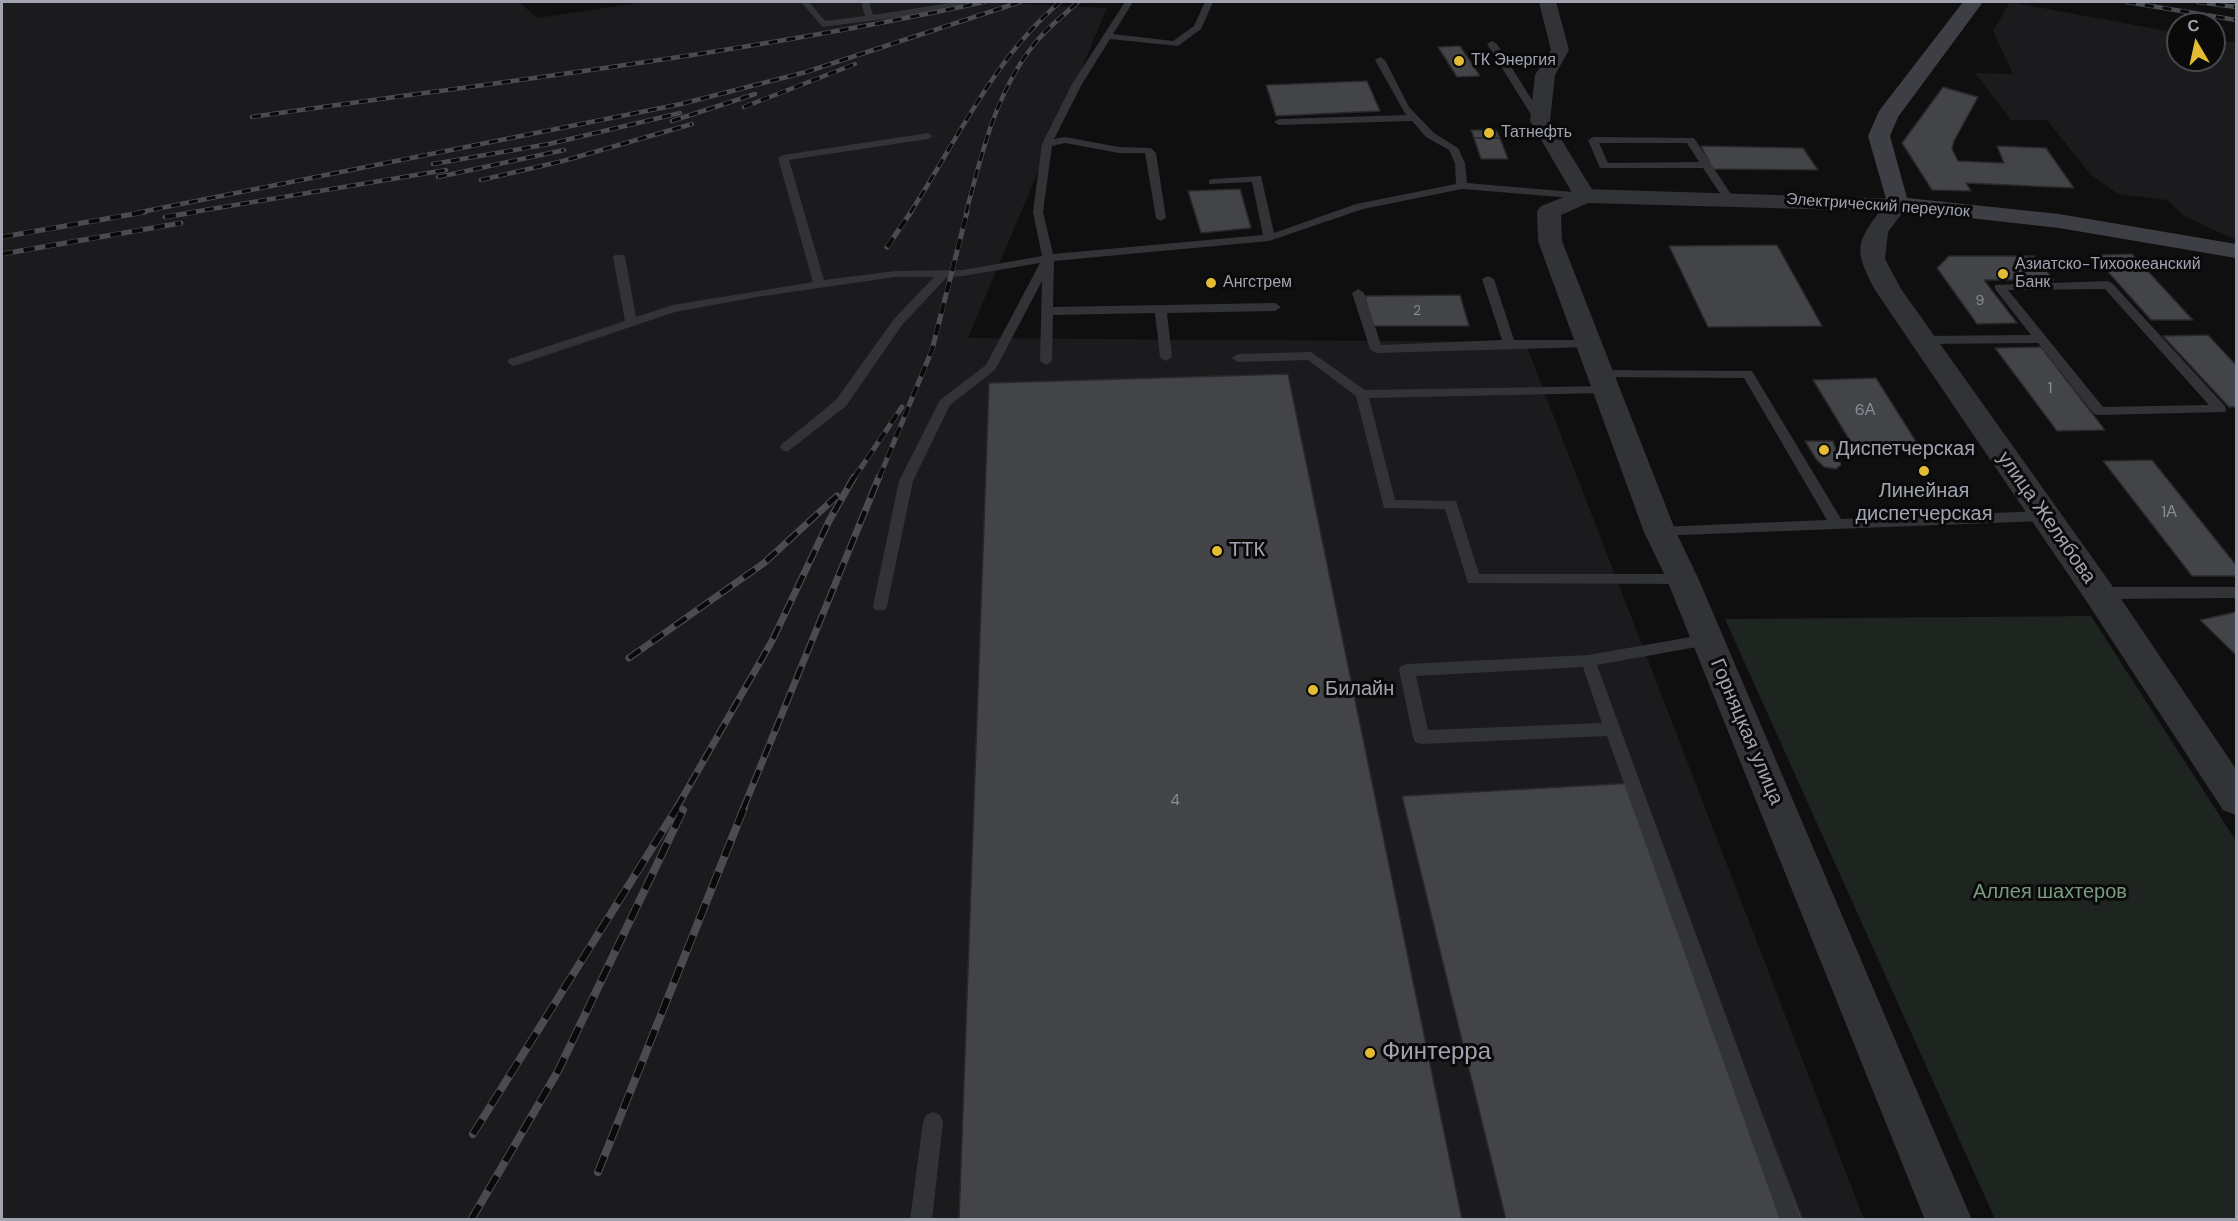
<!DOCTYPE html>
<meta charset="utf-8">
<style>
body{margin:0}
#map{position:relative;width:2238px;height:1221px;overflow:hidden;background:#0f0f10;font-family:"DM Sans",sans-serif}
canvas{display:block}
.frame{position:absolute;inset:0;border:3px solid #a1a4b0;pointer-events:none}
.north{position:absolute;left:2166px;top:12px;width:60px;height:60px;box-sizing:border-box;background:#0a0a0b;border:2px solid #46484d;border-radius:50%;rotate:351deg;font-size:16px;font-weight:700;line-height:24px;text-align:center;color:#a1a4b0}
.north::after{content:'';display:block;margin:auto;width:21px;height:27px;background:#e3bc34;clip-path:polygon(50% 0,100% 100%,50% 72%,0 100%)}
</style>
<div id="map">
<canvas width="2238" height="1221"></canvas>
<div class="frame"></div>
<div class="north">С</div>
</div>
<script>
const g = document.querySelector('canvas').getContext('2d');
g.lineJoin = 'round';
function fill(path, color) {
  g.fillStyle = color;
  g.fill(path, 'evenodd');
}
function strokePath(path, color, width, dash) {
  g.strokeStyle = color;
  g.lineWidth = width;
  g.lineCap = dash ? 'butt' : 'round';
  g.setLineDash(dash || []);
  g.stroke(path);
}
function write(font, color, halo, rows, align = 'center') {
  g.font = font + ' "DM Sans",sans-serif';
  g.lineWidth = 6;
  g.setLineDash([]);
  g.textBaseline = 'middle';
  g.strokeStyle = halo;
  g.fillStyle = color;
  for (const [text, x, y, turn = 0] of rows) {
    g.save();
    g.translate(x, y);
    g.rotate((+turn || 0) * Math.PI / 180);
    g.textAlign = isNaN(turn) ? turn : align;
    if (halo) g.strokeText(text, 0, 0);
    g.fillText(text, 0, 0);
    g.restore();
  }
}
fill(new Path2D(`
 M2,2H519L537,18L644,2H986L1107,8L968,338L1525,342L1864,1219L2,1220Z
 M2010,2L2178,33V60H2214V39L2236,43V240L2184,216L2167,200L2118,194L2091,175L2047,120H2011L1975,73L2013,74L1993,31Z`), '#1b1b1d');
fill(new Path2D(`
 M2091,616L2236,841V1219H1995L1725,619Z`), '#1e241f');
const building = new Path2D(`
 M1460,46L1480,76L1457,77L1438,47Z
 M1367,81L1380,111L1276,116L1266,85Z
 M1943,87L1978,97L1954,141L1952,149L1958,161L2004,163L1997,146L2046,148L2074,188L1966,183L1971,191L1932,190L1902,143Z
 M1471,130H1496L1500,138H1474Z
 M1474,138H1500L1508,159H1481Z
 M1701,146L1803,148L1818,170L1713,169Z
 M1240,189L1251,228L1201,233L1188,191Z
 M1777,245L1822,326L1708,327L1669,246Z
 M2132,254L2193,320H2151L2093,255Z
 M1949,256H2034L2054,280H1984L2017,323L1977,324L1937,268Z
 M1460,295L1469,326H1372L1365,296Z
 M2208,335L2236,365V407H2229L2163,336Z
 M2041,347L2105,430L2057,431L1995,348Z
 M1288,374L1462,1219L959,1220L989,383Z
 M1876,378L1917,443L1852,444L1813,380Z
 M1805,441H1833L1841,465L1836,469L1824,467L1816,459Z
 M2152,460L2236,565V576H2192L2103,461Z
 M2236,612V655L2200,620Z
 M1633,783L1803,1220H1506L1402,796Z`);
fill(building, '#434448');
strokePath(building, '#29292c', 1.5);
fill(new Path2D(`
 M801,2H809L825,21L865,16L861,2H869L873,15L956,2H968L937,12L823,27Z
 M1125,2H1133L1113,34L1173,41L1194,26L1205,2H1213L1201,29L1178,46L1110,39L1082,84L1054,139L1065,137L1119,147L1151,148L1156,153L1166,218L1161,221L1156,218L1145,153H1119L1065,143L1052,146L1043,212L1053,254L1263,235L1252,182L1209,184V180L1213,179L1261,176L1274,233L1356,204L1456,184L1455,163L1449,150L1426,137L1412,121L1279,125L1274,122L1279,119L1406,115L1375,60L1380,57L1385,60L1409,107L1434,133L1458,148L1465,163L1467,183L1585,193L1590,196L1585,199L1462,189L1363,209L1269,241L1054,261L1053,307L1275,303L1281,307L1275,311L1167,313L1172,357L1166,361L1160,357L1155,313L1053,315L1052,361L1046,365L1040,361L1042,281L995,370L950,405L913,481L887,606L885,610H875L873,606L899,481L940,400L986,365L1040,263L963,276L947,277L902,325L846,406L787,452L782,450L780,447L782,444L836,400L894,319L934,277H895L757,297L675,312L517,365L513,366L507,362L509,359L625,321L613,257L615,255H623L625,257L636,317L673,305L813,282L778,158L783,155L928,133L933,136L928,139L789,160L824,280L895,271L963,270L1042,256L1033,212L1042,144L1072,84Z
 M1492,41L1497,44L1545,121L1544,123L1535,121L1487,44Z
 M1593,137L1694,138L1734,199L1725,201L1703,168H1600L1588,140ZM1599,143H1687L1699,162L1608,163Z
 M1488,276L1494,279L1514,340H1587L1591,341V347L1376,353L1370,349L1352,293L1358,289L1364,293L1381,345L1502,340L1482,279Z
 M2108,281L2112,283L2225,406L2226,409L2225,412L2099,415L2094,414L2038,343L1922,344L1916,340L1922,336L2031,335L1995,289V285ZM2105,289L2209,405L2103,407L2008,290Z
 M1311,352L1365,390L1609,386V392L1604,393L1369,398L1395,500L1456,501L1479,574H1683L1690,580L1688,584L1468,583L1445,509L1384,508L1356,396L1308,360L1238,362L1232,358L1238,354Z
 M1598,370L1752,371L1841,519L2043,511L2050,516L2043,521L1655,536L1653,532L1655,528L1660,527L1827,520L1744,378L1594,377V371Z
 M2099,587H2236V598L2099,599L2092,593Z
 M1708,634L1713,636L1716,640L1713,644L1597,665L1801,1220H1780L1607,736L1421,744L1415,742L1413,737L1399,670L1401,666L1407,664L1588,655ZM1583,667L1602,723L1428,730L1416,676Z
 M933,1112L940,1115L943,1122L932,1220H910L923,1122L926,1115Z`), '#323337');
fill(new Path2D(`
 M1539,2H1556L1569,50L1555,75L1550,121L1596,196L1593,201H1577L1530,121L1535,75L1551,50Z`), '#323337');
fill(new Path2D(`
 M1585,189L1905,199L1909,204L1888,232L1885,259L1901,289L2111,584L2236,769V815L2223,810L2087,602L1875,290C1856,253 1853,246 1880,211L1588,203L1561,215L1562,241L1676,532L1699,580L1972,1220H1925L1667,580L1644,532L1538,241L1537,211L1541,206Z`), '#323337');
fill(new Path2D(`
 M1963,2H1983L1898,117L1890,136L1907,198L2059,214L2236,244V258L2059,228L1889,209L1868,136L1879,111Z`), '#3e3f45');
const railFar3 = new Path2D(`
 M2127,2L2236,20
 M2198,2L2236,7
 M744,107L855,64
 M252,117C496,82 743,54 984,2
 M672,121L755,94
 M433,164L549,144L680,113
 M438,177L564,150
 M481,180L563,161L692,124
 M136,213L681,104L806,72L1020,2
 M187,213L446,170
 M910,213C957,141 993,59 1060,2
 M966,213C981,156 995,95 1032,47C1044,30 1063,16 1078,2`);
const railFar2 = new Path2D(`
 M165,217L196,212
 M2,237L145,212
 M887,247L911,212
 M2,254L181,223
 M854,478L902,407
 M879,478L932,350L967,212`);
const railFar1 = new Path2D(`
 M629,658L764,563L837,496
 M676,809L772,641L829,521L854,477
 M743,809L879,477`);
const rail = new Path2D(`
 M473,1134L677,808
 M598,1172L744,808
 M471,1220L558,1071L683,810`);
strokePath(railFar3, '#4b4c52', 4.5);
strokePath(railFar2, '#4b4c52', 5);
strokePath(railFar1, '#4b4c52', 7);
strokePath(rail, '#4b4c52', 8);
strokePath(railFar3, '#0a0a0b', 3, [9]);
strokePath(railFar2, '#0a0a0b', 4, [11]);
strokePath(railFar1, '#0a0a0b', 4.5, [14]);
strokePath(rail, '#0a0a0b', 6, [17]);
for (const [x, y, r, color] of [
 [1459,61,6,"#e3bc34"],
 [1489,133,6,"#e3bc34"],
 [2003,274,6,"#e3bc34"],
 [1211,283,6,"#e3bc34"],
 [1824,450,6,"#e3bc34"],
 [1924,471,6,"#e3bc34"],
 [1217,551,6,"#e3bc34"],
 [1313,690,6,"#e3bc34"],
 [1370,1053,6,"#e3bc34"]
]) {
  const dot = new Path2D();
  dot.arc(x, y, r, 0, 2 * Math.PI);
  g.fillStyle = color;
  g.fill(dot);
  strokePath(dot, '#0a0a0b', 2);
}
write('14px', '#8a8c96', null, [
 ["9",1980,301],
 ["2",1417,311]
]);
write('16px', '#a1a4b0', '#0a0a0b', [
 ["ТК Энергия",1471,61],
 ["Татнефть",1501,133],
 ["Азиатско-Тихоокеанский",2015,265],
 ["Банк",2015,283],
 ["Ангстрем",1223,283]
], 'left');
write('16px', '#a1a4b0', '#0a0a0b', [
 ["Электрический переулок",1878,206,4]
]);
write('16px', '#8a8c96', null, [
 ["1",2050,389],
 ["6А",1865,411],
 ["1А",2169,513],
 ["4",1175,801]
]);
write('20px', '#a1a4b0', '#0a0a0b', [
 ["Диспетчерская",1836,450],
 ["Линейная",1924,492,"center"],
 ["диспетчерская",1924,515,"center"],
 ["ТТК",1229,551],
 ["Билайн",1325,690]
], 'left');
write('20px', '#a1a4b0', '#0a0a0b', [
 ["улица Желябова",2046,518,55],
 ["Горняцкая улица",1746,732,67]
]);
write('20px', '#799a7f', '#0a0a0b', [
 ["Аллея шахтеров",2050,893]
]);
write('24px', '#a1a4b0', '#0a0a0b', [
 ["Финтерра",1382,1053]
], 'left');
</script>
